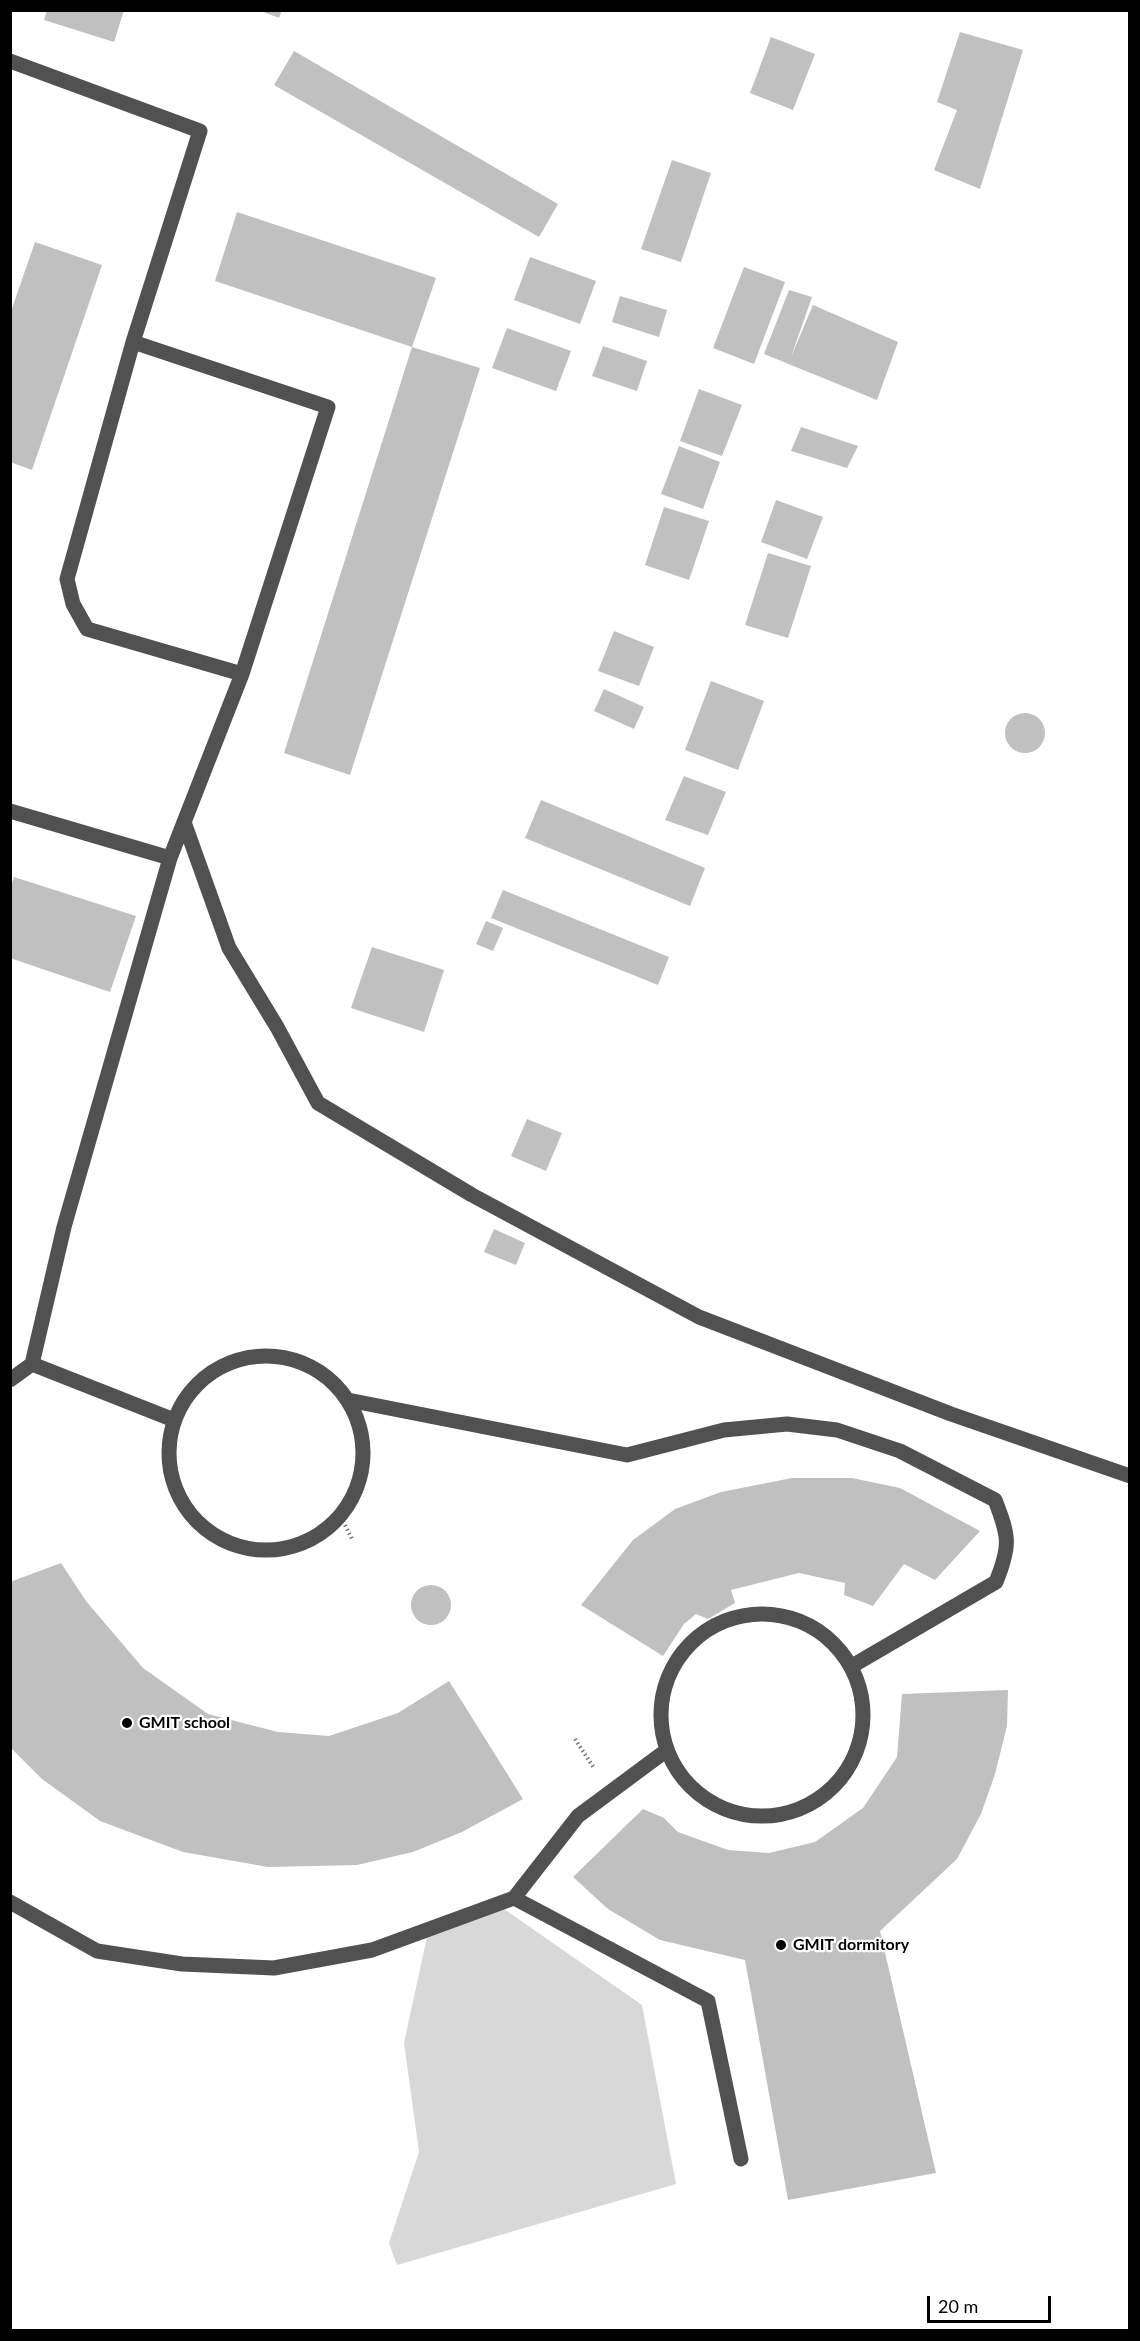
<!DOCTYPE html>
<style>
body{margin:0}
#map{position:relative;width:1140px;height:2341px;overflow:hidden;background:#fff;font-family:Lato,sans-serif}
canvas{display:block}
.frame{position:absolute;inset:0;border:12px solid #000;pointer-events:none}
.scale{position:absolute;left:927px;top:2296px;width:124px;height:27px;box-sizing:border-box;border:3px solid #000;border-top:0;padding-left:8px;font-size:18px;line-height:21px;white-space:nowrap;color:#000;-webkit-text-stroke:4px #fff;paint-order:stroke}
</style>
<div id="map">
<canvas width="1140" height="2341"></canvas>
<div class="frame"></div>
<div class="scale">20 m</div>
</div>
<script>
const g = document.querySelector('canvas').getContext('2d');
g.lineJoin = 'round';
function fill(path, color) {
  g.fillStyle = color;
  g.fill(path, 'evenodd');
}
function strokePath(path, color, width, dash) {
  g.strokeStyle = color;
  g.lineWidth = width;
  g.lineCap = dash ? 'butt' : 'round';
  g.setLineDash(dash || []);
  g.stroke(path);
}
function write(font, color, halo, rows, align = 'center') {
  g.font = font + ' Lato,sans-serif';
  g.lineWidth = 4.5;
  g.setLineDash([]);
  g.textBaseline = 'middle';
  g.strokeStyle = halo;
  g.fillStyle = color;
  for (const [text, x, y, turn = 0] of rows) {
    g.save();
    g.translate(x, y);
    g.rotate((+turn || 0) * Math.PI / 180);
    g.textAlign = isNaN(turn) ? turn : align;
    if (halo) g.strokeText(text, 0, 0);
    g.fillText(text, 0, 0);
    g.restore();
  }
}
fill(new Path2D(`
 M504,1909L642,2005L676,2184L397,2265L389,2243L419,2152L404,2043L427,1937Z`), '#d8d8d8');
fill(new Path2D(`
 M47,10H124L114,42L44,20Z
 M258,10H282L279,18Z
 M960,32L1023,50L980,189L934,170L957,110L937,102Z
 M771,37L815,54L793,110L750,93Z
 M294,51L558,204L539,237L274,85Z
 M672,160L711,173L681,262L641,249Z
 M237,212L436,278L412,347L215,281Z
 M35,242L102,265L32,470L10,462V314Z
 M530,257L596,281L580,324L514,300Z
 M744,267L785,282L754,364L713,348Z
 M789,290L812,297L791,357L813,305L898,342L877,400L764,354Z
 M620,296L667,310L659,337L612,322Z
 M507,328L571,351L556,391L492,368Z
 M603,346L647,361L637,391L592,376Z
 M412,347L480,368L350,775L284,753Z
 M699,389L742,405L722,456L680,441Z
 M801,427L858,446L847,468L791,451Z
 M679,446L720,462L703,509L661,494Z
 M776,500L823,517L807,559L761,542Z
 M664,507L709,521L689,580L645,565Z
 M768,553L811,566L788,638L745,625Z
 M614,631L654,647L639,686L598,671Z
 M711,681L764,701L738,770L685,750Z
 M604,689L644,707L634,729L594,711Z
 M1005 733a20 20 0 1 1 40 0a20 20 0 1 1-40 0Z
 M684,776L726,792L708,835L665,820Z
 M541,800L705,868L690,906L525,838Z
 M14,877L136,916L110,992L10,958V889Z
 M503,890L669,957L658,985L491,918Z
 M486,921L503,928L493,951L476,944Z
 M372,947L444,970L424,1032L351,1008Z
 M527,1119L562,1133L546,1171L511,1156Z
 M494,1229L525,1243L516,1265L484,1252Z
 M792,1478H852L900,1488L980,1531L935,1580L904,1564L873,1606L844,1595L845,1583L799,1573L731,1590L735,1603L708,1619L696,1614L684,1624L663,1656L581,1605L633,1540L675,1509L721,1492Z
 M61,1563L86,1601L143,1668L208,1714L278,1732L329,1736L398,1713L449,1681L523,1799L462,1832L413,1852L357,1865L268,1867L183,1852L100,1821L42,1779L10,1747V1582Z
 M411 1605a20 20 0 1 1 40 0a20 20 0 1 1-40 0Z
 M1008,1690L1007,1726L995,1774L981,1814L957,1859L880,1931L936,2173L788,2200L745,1960L660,1940L608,1909L573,1877L643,1809L664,1818L678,1832L728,1850L769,1853L815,1842L863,1808L897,1757L902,1694Z`), '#c0c0c0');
strokePath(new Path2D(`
 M341,1517L353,1541
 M575,1739L594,1768`), '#737373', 4, [1.5, 3]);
strokePath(new Path2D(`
 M10,61L200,131L133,342L67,579L73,604L87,629L242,674L170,858L10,811
 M133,342L328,407L242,674
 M184,822L229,948L277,1027L318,1103L472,1195L699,1317L951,1414L1130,1476
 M170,858L64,1227L32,1364L174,1420
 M169 1453a97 97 0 1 1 194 0a97 97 0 1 1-194 0Z
 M10,1380L32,1364
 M348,1400L627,1455L724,1430L787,1424L837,1430L900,1451L995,1500C1009,1536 1011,1545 996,1582L852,1666
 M661 1715a101 101 0 1 1 202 0a101 101 0 1 1-202 0Z
 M514,1898L708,2001L741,2159
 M10,1902L97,1951L182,1964L274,1968L372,1950L514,1898L578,1816L667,1750`), '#515151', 15);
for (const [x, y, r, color] of [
 [127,1723,6,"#000"],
 [781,1945,6,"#000"]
]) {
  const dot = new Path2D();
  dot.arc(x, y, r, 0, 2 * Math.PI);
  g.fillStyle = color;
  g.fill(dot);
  strokePath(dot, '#fff', 2);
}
write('bold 16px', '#000', '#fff', [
 ["GMIT school",139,1723],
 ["GMIT dormitory",793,1945]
], 'left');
</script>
